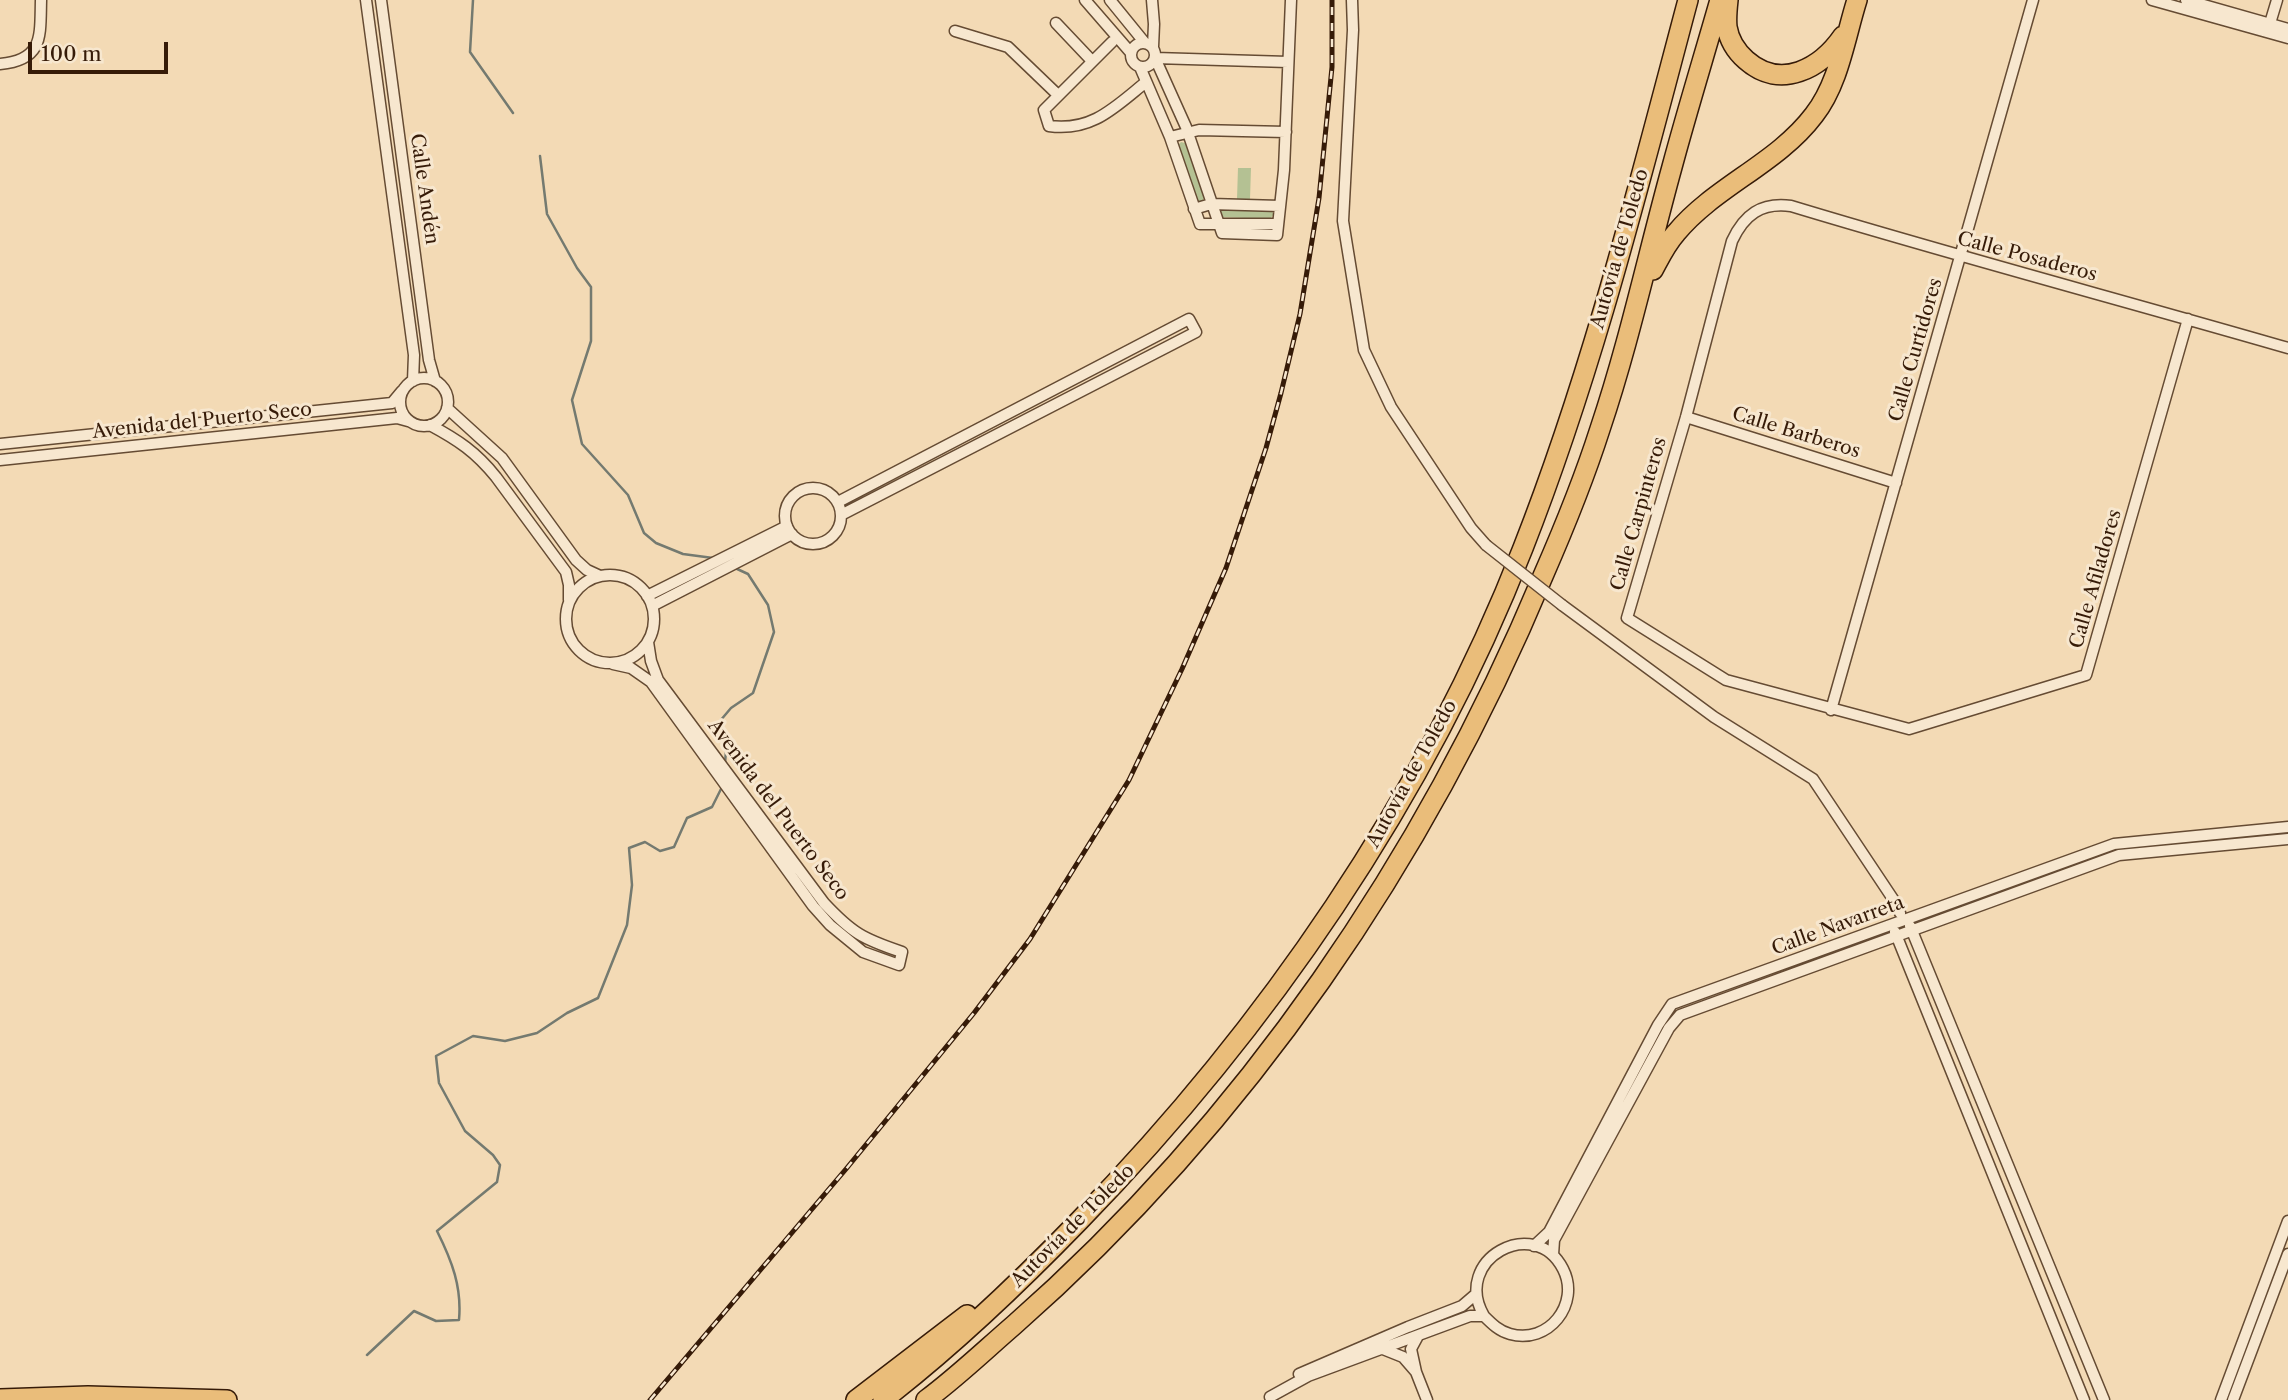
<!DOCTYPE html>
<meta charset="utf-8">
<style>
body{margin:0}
#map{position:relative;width:2288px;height:1400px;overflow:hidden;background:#f3dab5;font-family:"Libre Caslon Text",serif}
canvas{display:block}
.scale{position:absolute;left:28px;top:42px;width:140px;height:32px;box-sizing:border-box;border:4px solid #361b08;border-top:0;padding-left:9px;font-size:21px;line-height:24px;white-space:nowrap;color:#361b08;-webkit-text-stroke:5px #f7e7cf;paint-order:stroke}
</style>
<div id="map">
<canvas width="2288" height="1400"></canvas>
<div class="scale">100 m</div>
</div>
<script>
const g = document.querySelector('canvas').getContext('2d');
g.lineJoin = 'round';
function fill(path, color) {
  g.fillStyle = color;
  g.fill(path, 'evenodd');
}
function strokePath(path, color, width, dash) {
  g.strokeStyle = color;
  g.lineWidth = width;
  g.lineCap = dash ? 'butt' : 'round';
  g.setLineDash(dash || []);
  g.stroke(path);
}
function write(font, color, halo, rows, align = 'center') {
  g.font = font + ' "Libre Caslon Text",serif';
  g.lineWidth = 6;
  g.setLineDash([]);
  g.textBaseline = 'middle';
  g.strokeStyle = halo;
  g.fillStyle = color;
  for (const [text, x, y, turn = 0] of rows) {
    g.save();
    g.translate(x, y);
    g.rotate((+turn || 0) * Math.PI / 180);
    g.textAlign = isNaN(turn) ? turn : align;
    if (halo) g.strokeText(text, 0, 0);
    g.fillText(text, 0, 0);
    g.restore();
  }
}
fill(new Path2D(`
 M1181,142L1185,143L1204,198L1202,202L1197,201L1178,145Z
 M1238,168H1251L1250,199H1237Z
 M1219,209L1271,210L1274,214L1270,219L1219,217Z`), '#b4c193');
strokePath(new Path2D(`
 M473,0L470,52L513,113
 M540,156L547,214L577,268L591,287V341L572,400L582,444L628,495L644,533L656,543L683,554L713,558
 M725,764L726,750L720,721L731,708L753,693L774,632L768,605L748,574L735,568
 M367,1355L414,1311L436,1321L459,1320C462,1287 452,1261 437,1231L497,1182L500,1165L493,1155L465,1131L439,1083L436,1056L473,1036L505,1041L537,1033L567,1013L598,998L627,925L632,885L629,848L645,842L660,851L674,847L687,818L712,807L722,787`), '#747a70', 2.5);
const street = new Path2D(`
 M366,0L414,355L413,381
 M381,0L429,360L435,381
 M1085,0L1131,53
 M1110,0L1145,43
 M1152,0L1154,24L1153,47
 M1352,0L1353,30L1343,221L1364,350L1391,407L1471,528L1486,545
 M2152,0L2288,38
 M2186,0L2288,29
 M1056,23L1092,61
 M2268,30L2277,0
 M955,31L1008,47L1058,95
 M1112,42L1044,110L1049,126C1092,132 1115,107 1146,82
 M1131 55a12 12 0 1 1 24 0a12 12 0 1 1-24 0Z
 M1288,62L1155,58L1186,127L1222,233L1277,235L1284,170L1291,0
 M0,64C44,60 40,36 41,0
 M1140,67L1170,137L1200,224H1278
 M1170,137L1199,130L1286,132
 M1194,209L1211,204L1280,206
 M2188,319L2086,675L1909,729L1726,680L1627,618L1686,417L1732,241C1744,215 1761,202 1791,206C1956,256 2122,300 2288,348
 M400 402a24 24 0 1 1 48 0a24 24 0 1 1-48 0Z
 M447,408L502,458L576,560L587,570L600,576
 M1686,417L1896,483
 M430,425C458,440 476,452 496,477L566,572L569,585V600
 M0,444L392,403L402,391
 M0,460L397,418L408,421
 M785 516a28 28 0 1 1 56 0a28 28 0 1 1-56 0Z
 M838,502L1189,319L1196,332L841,515
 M566 619a44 44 0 1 1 88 0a44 44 0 1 1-88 0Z
 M647,596L787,526
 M1562,605L1714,717L1813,779L1895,902L1900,913
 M652,606L792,534
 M613,664L631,668L651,682L813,906L830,925L863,952L899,965L902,952C863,939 852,933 824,903L658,680L651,661L648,642
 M1831,710L2033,0
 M1910,926L2104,1400
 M1895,932L2084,1400
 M1534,1246L1549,1232L1658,1025L1672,1004L2114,844L2288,827
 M1553,1255L1554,1240L1669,1028L1680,1015L2119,855L2288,839
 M1383,1349L1403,1357L1416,1372L1411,1349L1418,1336
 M1416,1372L1427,1400
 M1299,1374L1408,1327L1462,1306L1476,1294
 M1270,1397L1308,1376L1470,1316H1484C1492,1324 1499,1331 1510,1334C1548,1345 1581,1304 1563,1269C1535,1214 1451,1259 1484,1316
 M2221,1400L2288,1221
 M2233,1400L2288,1254`);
const highway = new Path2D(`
 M1728,0C1727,9 1726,18 1727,27C1729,40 1737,52 1746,60C1781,91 1821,68 1843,36
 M1653,270C1660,257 1666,244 1676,233C1715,186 1777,164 1814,115C1839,83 1845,38 1857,0
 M0,1399L88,1396L227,1400
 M856,1400L967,1315
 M883,1400C953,1346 1017,1285 1079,1221C1266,1029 1425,799 1523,548C1593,370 1639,184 1688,0
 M926,1400C957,1377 985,1350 1014,1325C1246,1121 1425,859 1543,576C1564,528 1584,479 1600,429C1629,343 1648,254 1672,167C1687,111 1704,56 1720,0`);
strokePath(street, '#654b33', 13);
strokePath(highway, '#361b08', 22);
strokePath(street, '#f7e7cf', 10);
strokePath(highway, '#eabd7a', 19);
const rail = new Path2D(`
 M650,1400L846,1169L974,1013L1030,939L1129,780L1182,669L1226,568L1266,448L1281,393L1300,314L1319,198L1332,67V0`);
strokePath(rail, '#361b08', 5);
strokePath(rail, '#f7e7cf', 2.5, [8]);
const streetBridge = new Path2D(`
 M1486,545L1562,605`);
strokePath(streetBridge, '#654b33', 13, []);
strokePath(streetBridge, '#f7e7cf', 10);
write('19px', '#361b08', '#f7e7cf', [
 ["Calle Andén",424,189,82],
 ["Autovía de Toledo",1620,249,-74],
 ["Calle Posaderos",2027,257,15],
 ["Calle Curtidores",1916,350,-74],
 ["Avenida del Puerto Seco",202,421,-6],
 ["Calle Barberos",1796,433,17],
 ["Calle Carpinteros",1639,514,-74],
 ["Calle Afiladores",2096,579,-74],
 ["Autovía de Toledo",1412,774,-61],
 ["Avenida del Puerto Seco",778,810,53],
 ["Calle Navarreta",1838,926,-20],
 ["Autovía de Toledo",1073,1226,-45]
]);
</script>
